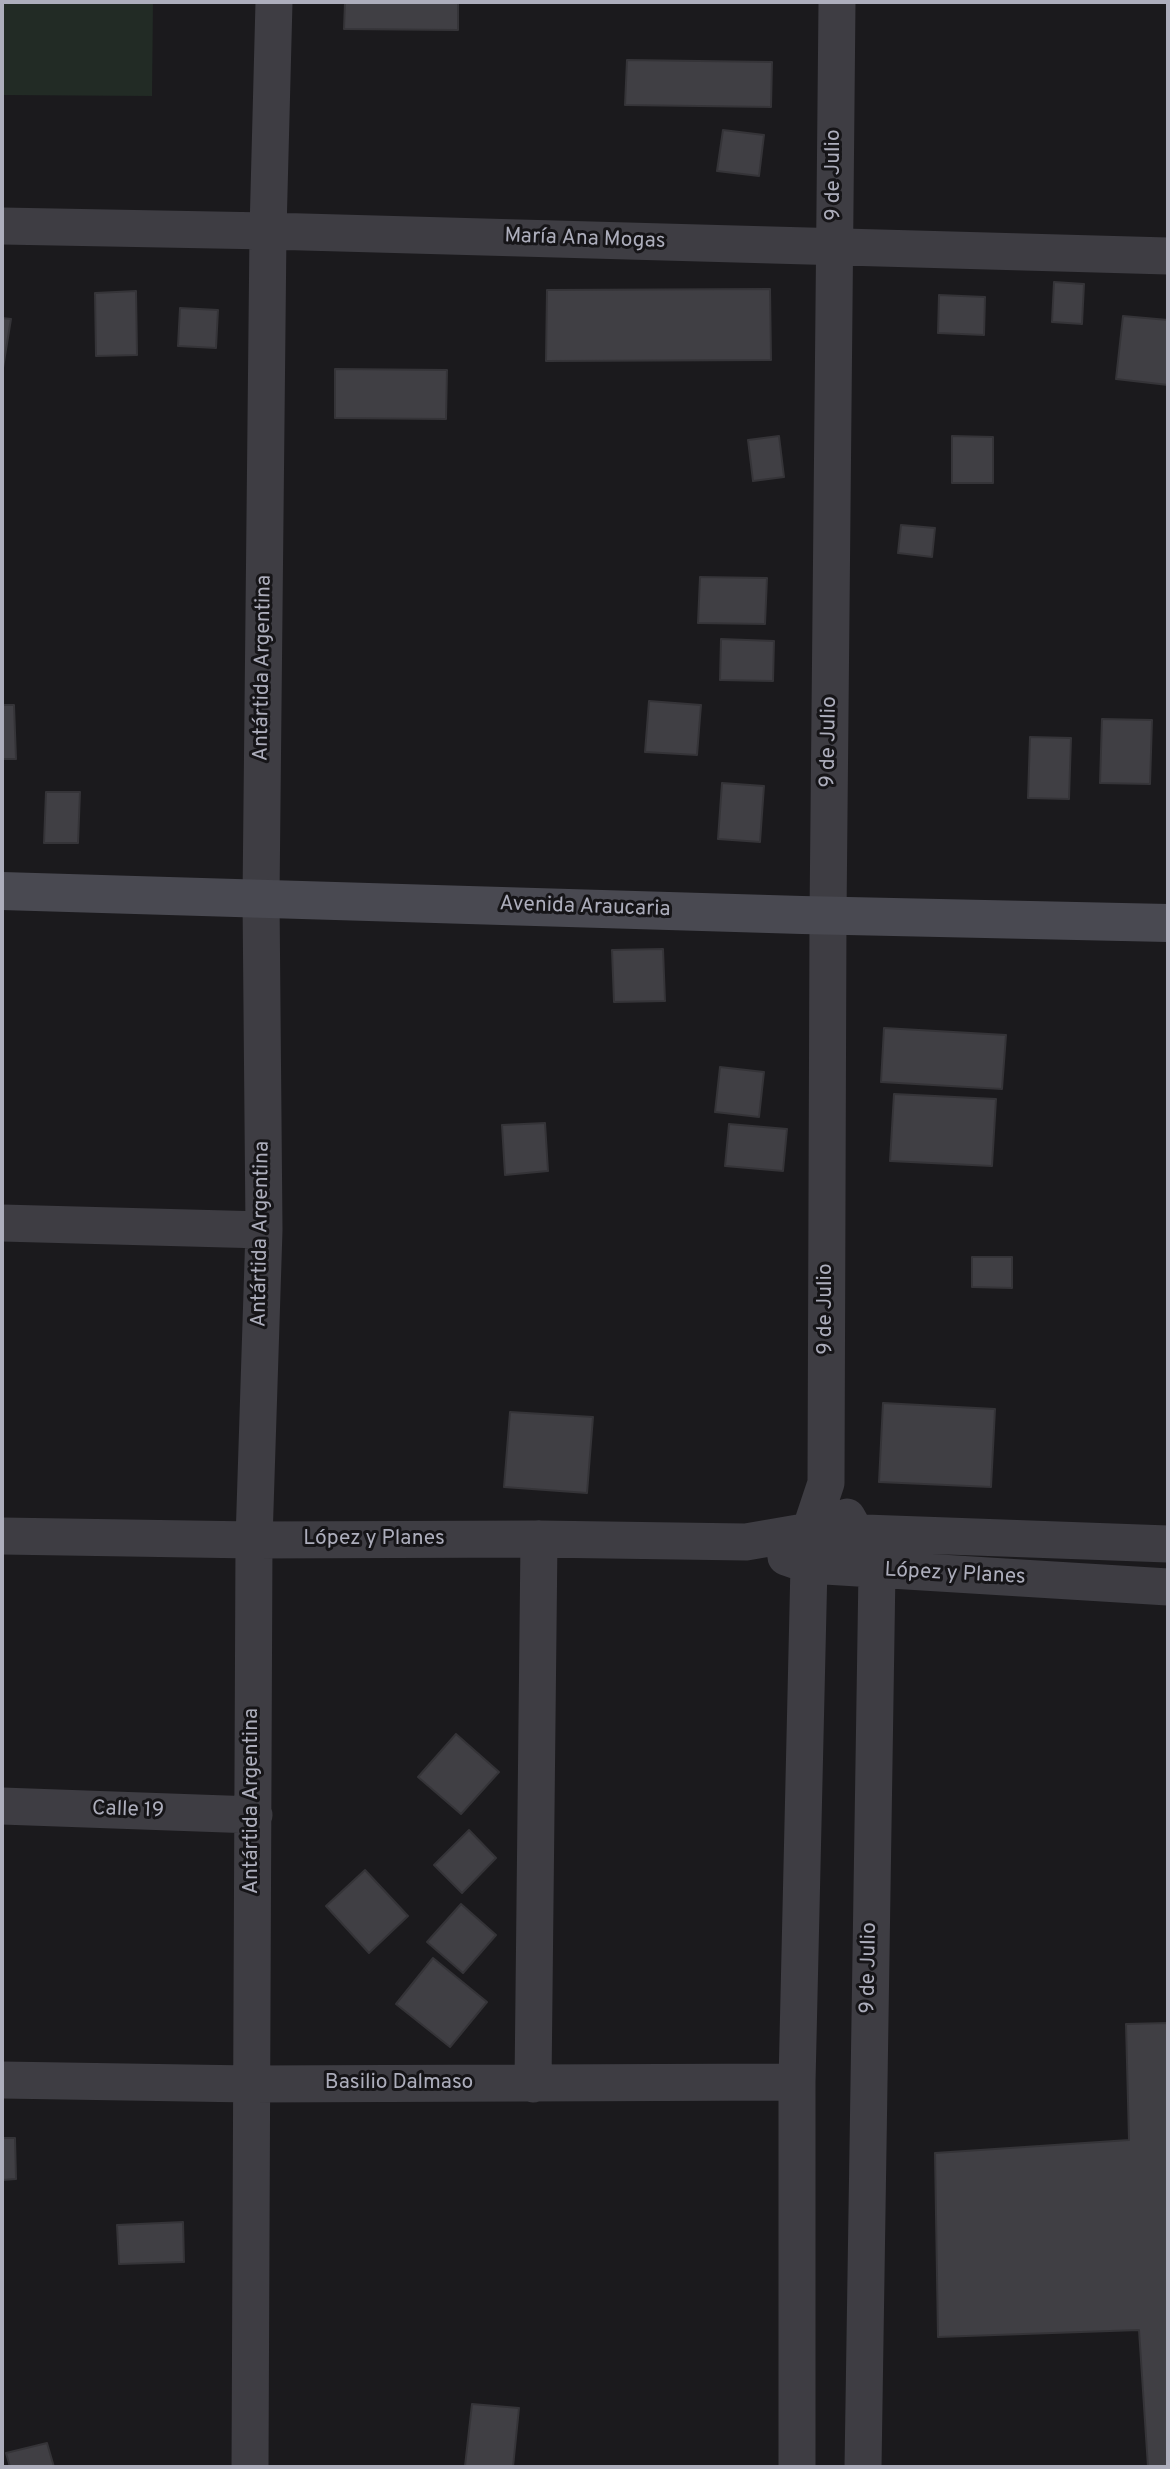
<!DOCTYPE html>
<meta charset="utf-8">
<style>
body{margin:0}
#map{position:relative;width:1170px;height:2469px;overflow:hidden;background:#1b1a1d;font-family:Overpass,sans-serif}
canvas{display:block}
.frame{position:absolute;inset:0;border:4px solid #adaebc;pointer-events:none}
</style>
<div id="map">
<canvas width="1170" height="2469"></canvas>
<div class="frame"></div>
</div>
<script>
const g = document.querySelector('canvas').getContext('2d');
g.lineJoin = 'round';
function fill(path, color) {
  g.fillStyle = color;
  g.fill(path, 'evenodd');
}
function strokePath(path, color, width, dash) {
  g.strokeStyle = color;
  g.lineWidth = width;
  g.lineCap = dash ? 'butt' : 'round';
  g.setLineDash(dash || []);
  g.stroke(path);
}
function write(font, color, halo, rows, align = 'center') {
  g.font = font + ' Overpass,sans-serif';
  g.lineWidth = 6;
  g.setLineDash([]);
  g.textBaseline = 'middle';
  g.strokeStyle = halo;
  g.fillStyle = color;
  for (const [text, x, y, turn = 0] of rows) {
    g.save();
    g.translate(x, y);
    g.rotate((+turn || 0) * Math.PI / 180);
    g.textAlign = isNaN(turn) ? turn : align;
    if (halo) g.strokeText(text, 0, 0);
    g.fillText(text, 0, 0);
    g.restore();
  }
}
fill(new Path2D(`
 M2,2H153L152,96L2,95Z`), '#222b25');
const building = new Path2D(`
 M345,2H458V30L344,29Z
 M627,60L772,62L771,107L625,105Z
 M723,130L764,135L759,176L717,171Z
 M1054,282L1084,284L1082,324L1052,322Z
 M770,289L771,360L546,361L547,290Z
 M136,291L137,355L96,356L95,293Z
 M939,295L985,297L984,335L938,333Z
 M180,308L218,310L216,348L178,346Z
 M1123,316L1168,320V385L1116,379Z
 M2,318L11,319L2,374Z
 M335,369L447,370L446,419L335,418Z
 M779,436L784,477L753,481L748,440Z
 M952,436L993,437V483H952Z
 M901,525L935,528L932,557L898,553Z
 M700,577L767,578L765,624L698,623Z
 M721,639L774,641L773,681L720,680Z
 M649,701L701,705L697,755L645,752Z
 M2,705H14L16,759H2Z
 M1102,719L1152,720L1150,784L1100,783Z
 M1030,737L1071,738L1069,799L1028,798Z
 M722,783L764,786L760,842L718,839Z
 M46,792H80L78,843H44Z
 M663,949L665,1001L614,1002L612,950Z
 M884,1028L1006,1035L1002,1089L881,1082Z
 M720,1067L764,1072L759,1117L715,1112Z
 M894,1094L996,1099L992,1166L890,1161Z
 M545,1123L548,1171L505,1175L502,1125Z
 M729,1124L787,1129L783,1171L725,1166Z
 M972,1257H1012V1288L972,1287Z
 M883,1403L995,1409L991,1487L879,1482Z
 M510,1412L593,1417L587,1493L504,1487Z
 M456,1734L499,1772L461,1814L418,1777Z
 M469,1830L496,1858L462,1893L434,1865Z
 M365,1870L408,1916L369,1953L326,1906Z
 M461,1904L496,1935L463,1973L427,1942Z
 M433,1958L487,2002L450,2047L396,2004Z
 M1168,2023V2467H1148L1139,2330L938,2337L935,2153L1129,2140L1126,2024Z
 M2,2138H15L16,2179L2,2180Z
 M183,2222L184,2262L119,2264L117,2225Z
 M472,2404L519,2408L513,2467L465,2466Z
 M47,2443L54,2467H10L6,2453Z`);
fill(building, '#403f44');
strokePath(building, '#353438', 2);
strokePath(new Path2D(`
 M2,226L268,231L1168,256
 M2,1223L264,1230
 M847,1517L877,1570L863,2467
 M2,1536L254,1540L539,1539L746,1542L810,1531L1168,1544
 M786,1557L809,1565L1168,1587
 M2,1806L254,1815
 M2,2080L251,2084L797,2082
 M533,2084L539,1539
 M250,2467L254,1540L264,1230L261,898L268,231L274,2
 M797,2467V2082L809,1565L810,1531L826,1483L828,916L837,2`), '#3e3d43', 37);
strokePath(new Path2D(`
 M2,891L802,915L1168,923`), '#494951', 38);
write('21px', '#adaebc', '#161518', [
 ["9 de Julio",835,175,-90],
 ["María Ana Mogas",585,240,2],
 ["Antártida Argentina",264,668,-89],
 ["9 de Julio",830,742,-89],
 ["Avenida Araucaria",585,908,2],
 ["Antártida Argentina",262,1234,-89],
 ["9 de Julio",827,1309,-90],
 ["López y Planes",374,1540],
 ["López y Planes",955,1575,3],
 ["Antártida Argentina",253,1801,-90],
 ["Calle 19",128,1811,2],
 ["9 de Julio",870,1968,-89],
 ["Basilio Dalmaso",399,2084]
]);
</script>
